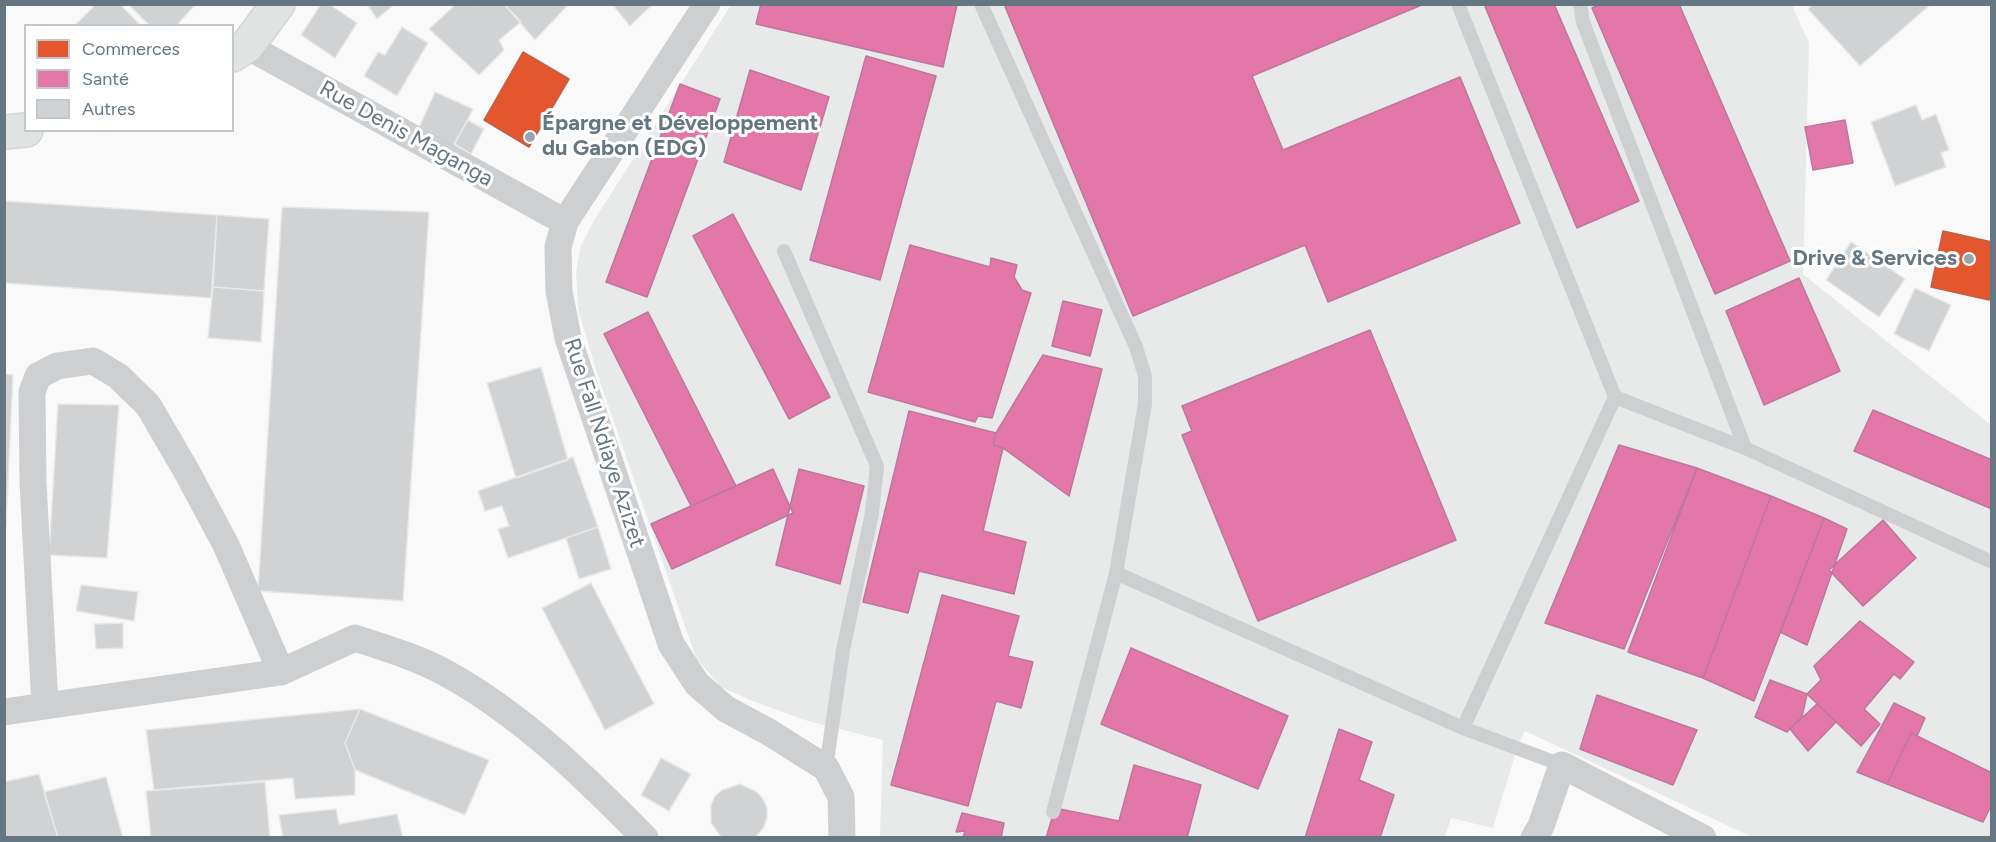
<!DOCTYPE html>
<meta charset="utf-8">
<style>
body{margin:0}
#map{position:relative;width:1996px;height:842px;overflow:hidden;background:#f9f9f9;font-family:Figtree,sans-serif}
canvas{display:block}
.frame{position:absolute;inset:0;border:6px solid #657683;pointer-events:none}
.legend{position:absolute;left:24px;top:24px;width:210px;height:108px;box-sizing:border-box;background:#fff;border:2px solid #c1c8cd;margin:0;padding:8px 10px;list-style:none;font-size:18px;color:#657683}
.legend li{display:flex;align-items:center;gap:12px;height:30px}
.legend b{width:30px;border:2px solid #c1c8cd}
</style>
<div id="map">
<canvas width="1996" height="842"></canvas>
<div class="frame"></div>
<ul class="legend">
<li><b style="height:16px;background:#e4572e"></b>Commerces</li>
<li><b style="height:16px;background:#e377a8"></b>Santé</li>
<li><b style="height:16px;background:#d0d2d3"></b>Autres</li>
</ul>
</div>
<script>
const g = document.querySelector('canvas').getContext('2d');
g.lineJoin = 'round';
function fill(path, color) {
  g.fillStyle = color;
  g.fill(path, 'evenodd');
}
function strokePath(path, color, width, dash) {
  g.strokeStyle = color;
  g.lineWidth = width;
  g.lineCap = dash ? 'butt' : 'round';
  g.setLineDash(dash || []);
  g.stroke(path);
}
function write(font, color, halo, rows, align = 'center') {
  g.font = font + ' Figtree,sans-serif';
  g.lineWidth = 6;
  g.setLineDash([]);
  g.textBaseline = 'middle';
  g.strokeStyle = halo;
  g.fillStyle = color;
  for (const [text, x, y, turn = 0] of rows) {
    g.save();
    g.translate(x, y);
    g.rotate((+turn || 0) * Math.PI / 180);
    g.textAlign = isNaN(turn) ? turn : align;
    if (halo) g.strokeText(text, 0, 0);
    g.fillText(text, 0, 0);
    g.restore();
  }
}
fill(new Path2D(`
 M731,5H1792L1809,43L1803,274L1991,425V837H1752L1525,731L1517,748L1493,828L1451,818L1445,837H880L883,740L808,721L755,702L721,687L696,658L597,373L578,309L576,272L581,245L595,219Z`), '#e8e9e9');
const shops = new Path2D(`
 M523,52L569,79L529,147L484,120Z
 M1943,231L1992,242V287L1989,300L1931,287Z`);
fill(shops, '#e4572e');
strokePath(shops, '#be6048', 1.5);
const health = new Path2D(`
 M761,4H957V5L943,67L756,24Z
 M1004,4H1424L1252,76L1283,150L1460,77L1520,223L1328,302L1305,245L1133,316Z
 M1484,4H1554L1639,201L1577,228Z
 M1600,4H1679L1790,261L1715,294L1592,8Z
 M866,56L936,76L880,280L810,260Z
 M750,70L829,97L801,190L724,162Z
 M680,84L720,99L647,297L606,282Z
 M1845,120L1853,163L1813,170L1805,127Z
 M733,214L830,397L789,419L693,236Z
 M910,245L990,267L991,258L1017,265L1014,277L1022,290L1031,293L992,418L978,416L975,422L868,392Z
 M1799,278L1840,371L1764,405L1726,311Z
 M1063,301L1102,310L1090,356L1052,346Z
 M648,312L736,486L691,506L604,334Z
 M1370,330L1456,540L1258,621L1182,435L1192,431L1182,406Z
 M1043,355L1102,369L1069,496L1003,448L993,445L996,433Z
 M1873,410L1992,460V509L1854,451Z
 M909,411L996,433L993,445L1003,448L983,531L1026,542L1014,594L919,571L908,613L863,602Z
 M1619,445L1697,468L1624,649L1545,623Z
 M1697,468L1771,496L1703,678L1628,652Z
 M773,469L793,513L672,569L651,524Z
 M799,469L864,486L840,584L776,565Z
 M1771,496L1824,518L1754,701L1703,678Z
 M1824,518L1847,529L1807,645L1780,632Z
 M1883,520L1916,558L1863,606L1829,570Z
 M942,595L1019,616L1008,656L1033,662L1021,708L996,701L968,806L891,785Z
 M1860,621L1914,662L1900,679L1894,674L1864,709L1880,724L1861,746L1807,694L1821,680L1814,666Z
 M1131,648L1288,716L1258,789L1101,724Z
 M1770,680L1807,694L1802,717L1787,732L1755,717Z
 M1597,695L1697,730L1673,785L1580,749Z
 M1894,703L1925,718L1917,736L1911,733L1887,784L1857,772Z
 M1817,704L1836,722L1808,751L1790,729Z
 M1339,729L1372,742L1359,780L1394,795L1380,838H1305Z
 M1911,733L1992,773V804L1983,822L1887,784Z
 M1134,765L1201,785L1187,838H1046L1055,808L1119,821Z
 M962,813L1004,823L1001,838H963L965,831L956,832Z`);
fill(health, '#e377a8');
strokePath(health, '#bd779d', 1.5);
const building = new Path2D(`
 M96,4H120L141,26H74Z
 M128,4H196L176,26H150Z
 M321,4H329L357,23L335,58L301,35Z
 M367,4H395L377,19Z
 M456,4H472L474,6L477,4H504L521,22L499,40L504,50L479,75L429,29Z
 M504,4H569L535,40Z
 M612,4H653L630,26Z
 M1813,4H1931L1860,66L1808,9Z
 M402,27L428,43L397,96L364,76L378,52L385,55Z
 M435,92L473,109L451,151L418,130Z
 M1916,105L1922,120L1936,114L1949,150L1941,153L1946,167L1895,186L1871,122Z
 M468,120L484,129L471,154L454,144Z
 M4,201L217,215L211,298L4,283Z
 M282,207L429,212L403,601L258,591Z
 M217,215L269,219L264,291L213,287Z
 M1851,242L1905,279L1879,317L1826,280Z
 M213,287L264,291L261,342L208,338Z
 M1915,288L1951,305L1929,351L1894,334Z
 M541,367L568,460L516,478L487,383Z
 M4,374L13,375L6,526H4Z
 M58,404L119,405L107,558L49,555Z
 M573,457L598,527L508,558L498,529L509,526L502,506L485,511L478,491Z
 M598,527L611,569L579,579L566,538Z
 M591,583L654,704L605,730L542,608Z
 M81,585L138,592L134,621L76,611Z
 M123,623V648L96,649L94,624Z
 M360,709L489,760L465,815L355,770L345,743Z
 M360,709L345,743L355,770V795L295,799L293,778L154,790L146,730Z
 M661,758L691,774L669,811L641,795Z
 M39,774L58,838H4V782Z
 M106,777L123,838H58L44,792Z
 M265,782L270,838H151L146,791Z
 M740,784L757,792L763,799L767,808V818L764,827L755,838H722L711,823V805L715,796L722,790Z
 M336,809L339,824L397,814L403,838H283L279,815Z`);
fill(building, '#d0d2d3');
strokePath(building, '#e8e8e8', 1.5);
const secondary = new Path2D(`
 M232,55L247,46L278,4
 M4,132L26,130`);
strokePath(secondary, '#d5d6d7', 36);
strokePath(new Path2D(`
 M981,4L1136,347L1145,376V404L1116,573L1053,812
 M1458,4L1615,397L1463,728
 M1580,4L1583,22L1745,448
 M784,251L877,466L872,513L843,650L826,768
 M1615,397L1745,448L1992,562
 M1116,573L1463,728L1562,765`), '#cecfd0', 14);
strokePath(new Path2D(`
 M707,4L565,222L558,247L559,291L568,338L671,644L697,684L726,709L767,731L826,768L841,797L842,838
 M247,46L565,222
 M45,706L33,482L32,392L38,376L57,366L93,361L118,376L148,405L187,472L226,545L281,672
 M4,712L281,672L355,638C385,648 416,657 444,672C521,714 584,776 645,838
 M1534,838L1541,826L1562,765L1703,838`), '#cecfd0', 27);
strokePath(secondary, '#e1e2e2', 33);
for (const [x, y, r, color] of [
 [530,137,6,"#99a4ac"],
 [1969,259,6,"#99a4ac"]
]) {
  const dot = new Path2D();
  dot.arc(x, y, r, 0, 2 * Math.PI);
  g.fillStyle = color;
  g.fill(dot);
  strokePath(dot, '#fff', 2);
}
write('bold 22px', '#657683', '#fff', [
 ["Épargne et Développement",542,124],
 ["du Gabon (EDG)",542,149],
 ["Drive & Services",1957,259,"right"]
], 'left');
write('22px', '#657683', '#fff', [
 ["Rue Denis Maganga",406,134,29],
 ["Rue Fall Ndiaye Azizet",604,443,72]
]);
</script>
